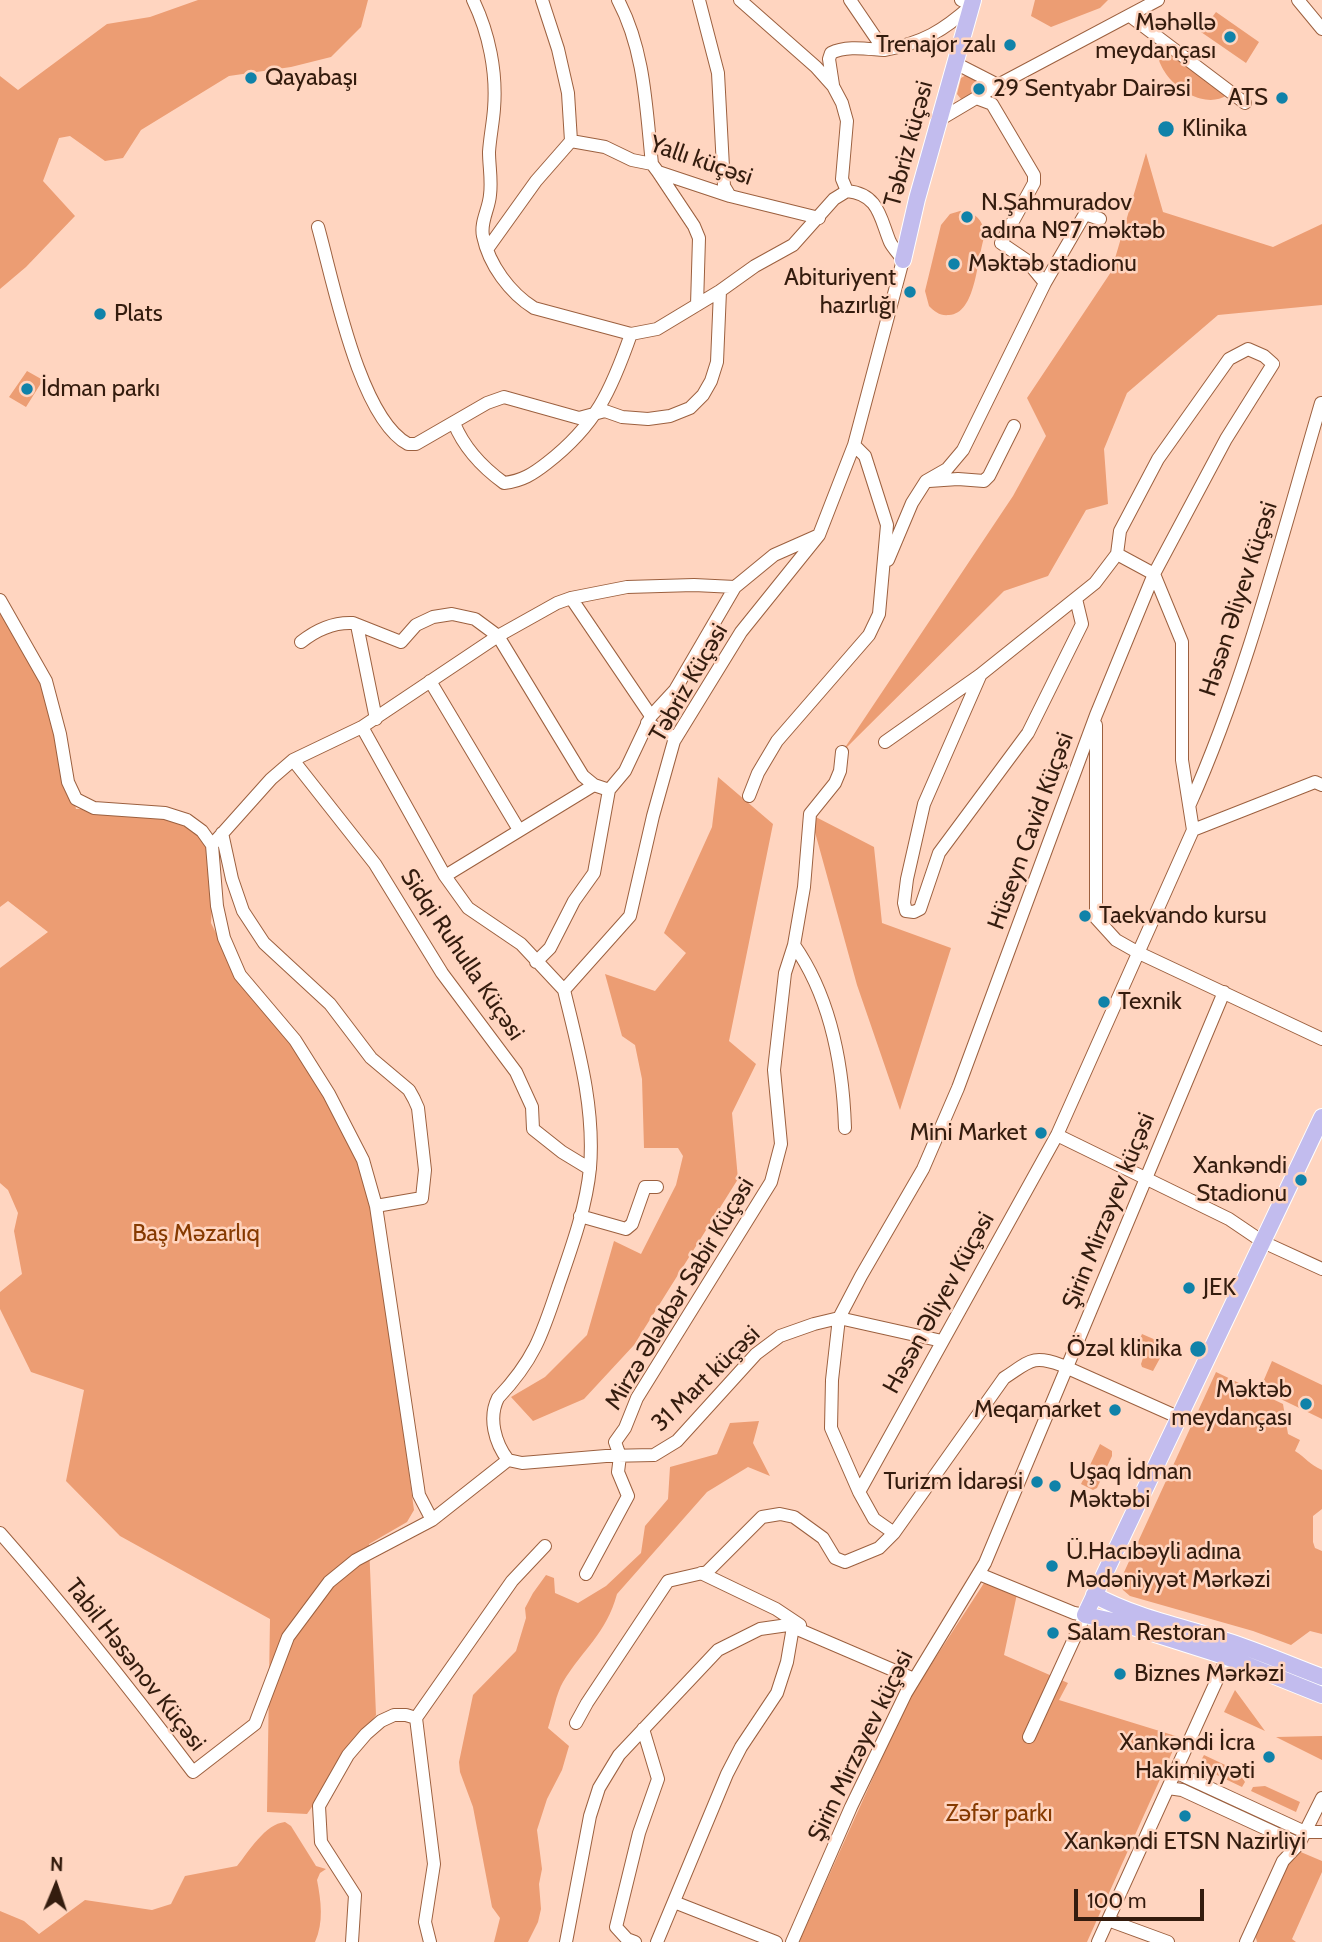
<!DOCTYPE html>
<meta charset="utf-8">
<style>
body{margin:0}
#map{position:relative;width:1322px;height:1942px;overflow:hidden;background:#ffd5c0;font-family:Cabin,sans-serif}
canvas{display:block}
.north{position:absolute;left:21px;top:1851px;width:70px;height:70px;-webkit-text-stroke:5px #ffd5c0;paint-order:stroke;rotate:2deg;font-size:19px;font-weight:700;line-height:28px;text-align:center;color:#341c0e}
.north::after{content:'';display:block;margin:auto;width:24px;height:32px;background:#341c0e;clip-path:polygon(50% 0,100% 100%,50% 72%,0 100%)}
.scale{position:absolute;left:1074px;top:1889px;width:130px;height:32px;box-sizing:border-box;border:4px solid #341c0e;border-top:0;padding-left:9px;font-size:21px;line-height:24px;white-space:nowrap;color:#341c0e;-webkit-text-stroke:5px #ffd5c0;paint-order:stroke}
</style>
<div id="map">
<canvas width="1322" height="1942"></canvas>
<div class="north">N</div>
<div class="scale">100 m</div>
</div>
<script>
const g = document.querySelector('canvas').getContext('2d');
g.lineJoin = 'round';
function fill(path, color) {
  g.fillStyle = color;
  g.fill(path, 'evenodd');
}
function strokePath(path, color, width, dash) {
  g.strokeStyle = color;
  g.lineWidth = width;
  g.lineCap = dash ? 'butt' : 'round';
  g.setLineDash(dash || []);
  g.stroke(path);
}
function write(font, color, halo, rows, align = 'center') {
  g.font = font + ' Cabin,sans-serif';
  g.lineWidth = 5;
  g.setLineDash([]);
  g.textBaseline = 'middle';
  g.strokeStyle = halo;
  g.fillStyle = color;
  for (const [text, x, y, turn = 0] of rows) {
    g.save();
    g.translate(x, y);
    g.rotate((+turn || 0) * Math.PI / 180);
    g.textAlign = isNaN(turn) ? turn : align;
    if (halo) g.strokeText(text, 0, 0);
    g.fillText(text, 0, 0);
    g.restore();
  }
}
fill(new Path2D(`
 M198,0H368L361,27L331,57L291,67L229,76L141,130L123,158L105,161L70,136L59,138L43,181L75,216L26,267L0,289V76L18,90L107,24L150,17Z
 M1035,0H1108L1100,8L1051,27L1031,16Z
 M1216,12L1259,42L1246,63L1201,32Z
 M1158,42L1227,95C1200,114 1150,74 1158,42Z
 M966,75L982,81V89L966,100L961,99L957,94L961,78Z
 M1146,153L1163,212L1273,247L1322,224V305L1218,315L1127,393L1104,449L1108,504L1086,510L1048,576L1004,591L842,752L1013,496L1046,436L1027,398L1111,272Z
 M960,211C977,212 985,222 984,238C977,259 976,314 949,315C940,316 935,312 929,306L925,291L941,225L950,214Z
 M27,371L43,380L26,407L9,397Z
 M0,593L9,606L53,698L76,809H133L175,814L206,841L213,889L211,923L235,971L293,1042L358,1152L372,1200L414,1510L407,1522L369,1544L376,1715L307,1814L267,1812L270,1619L120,1536L66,1481L84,1390L31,1372L0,1309V1292L22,1274L14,1231L18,1213L8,1190L0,1183V968L48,932L8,901L0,907Z
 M718,777L773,824L729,1041L756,1064L732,1113L738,1179L634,1345L584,1399L533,1421L511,1397L545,1377L587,1335L614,1241L641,1254L676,1185L683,1156L678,1148H644L642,1079L635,1045L622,1036L605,974L655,991L686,953L664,933L712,827Z
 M810,814L874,847L882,923L951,948L900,1110L857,985Z
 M1142,1334L1165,1344V1349L1153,1371L1142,1367L1141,1364L1144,1355L1138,1343Z
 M1272,1361L1322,1385V1419L1260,1389Z
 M1216,1372L1283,1404L1288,1434L1300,1440L1295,1451C1306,1458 1309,1464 1322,1470V1509L1313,1516V1542L1315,1548L1322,1551V1634L1310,1631L1291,1645L1253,1631L1130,1596L1123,1590L1120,1581Z
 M759,1421L753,1443L770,1476L748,1467L707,1492L617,1594C606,1634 583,1649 563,1682C556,1694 553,1713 548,1728L569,1746L562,1770L547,1799L537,1830L542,1869L539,1884L541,1909L538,1922L528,1942H494L500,1918L492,1907L473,1807L460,1772L459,1762L473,1695L516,1651L526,1618L525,1608L533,1593L546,1575L554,1578L555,1593L578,1603L606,1586L641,1553L645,1526L668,1499L670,1467L717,1454L730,1423Z
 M1100,1444L1112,1451V1456L1097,1488L1093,1490L1081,1484Z
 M986,1580L1017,1594L1004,1655L1068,1683L1059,1700L1179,1737L1087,1942H799L908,1700Z
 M1235,1690L1265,1731L1224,1712Z
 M1322,1736V1760L1276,1737Z
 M1204,1755L1238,1771L1245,1782L1242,1787L1198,1766Z
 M1265,1786L1300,1802L1296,1812L1251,1791L1253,1787Z
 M285,1822L291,1826L316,1866L326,1869L320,1873L317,1880C321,1901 324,1922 315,1942H0V1911L24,1921L39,1934L85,1900L152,1910L171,1904L185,1876L237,1866C249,1851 265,1824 285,1822Z
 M1296,1850L1322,1861V1872L1292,1939L1296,1942H1257L1255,1935L1287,1863Z`), '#ec9d73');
const minor = new Path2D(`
 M473,0C489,33 497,72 494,109C493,123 490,137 489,152C489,166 492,180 490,195C489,209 480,222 483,236C489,265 510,293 534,308L631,334L657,329L720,291L755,266L793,245L834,199L847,191
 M542,0L558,49L568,93L571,141
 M618,0C645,51 646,108 652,164
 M699,0L718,73L724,186L730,196
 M850,0L884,50C923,43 943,31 972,5L961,0
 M1298,0L1322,29
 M1130,16L1245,103
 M955,63L998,85L1158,0
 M833,85L829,59L831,53C846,45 868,49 884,50
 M976,98L992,104L1034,175V183L1001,243L1026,260L1045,283
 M939,120L998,85
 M571,141L605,147L632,160L652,164L658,172L730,196L819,218
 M658,172L694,226L699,238L697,305
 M318,227C333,280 359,418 408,444H416L487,403L504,397L579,418L605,411L622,417L648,419L670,416L690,408L703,395L711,381L717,362L720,291
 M488,248L536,181L571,141
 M454,423C464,448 482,467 504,483C522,481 533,474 547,463C596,425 611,391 631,334
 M926,481L947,469L963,450L1045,283L1085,214L1100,219
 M929,481L958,479L984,481L989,476L1014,426
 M888,560L912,503L926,481
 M571,598L651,716
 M0,600L46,681L60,734L68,782L76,799L94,808L165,813L187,820L202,831L212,845L217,906L224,938L240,975L295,1040L329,1094L363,1160L376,1206L419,1495L432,1520
 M357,625L376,719
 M301,642C316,630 334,622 353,623L401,642L416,625L433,617L452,614L475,619L498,636L583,776L594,785L609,790
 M980,676L924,804L907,879L904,903L906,911L914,912L920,909L939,853L1028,733L1082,624L1076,599
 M430,681L519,830
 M647,723L676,738
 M1096,725V918L1116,940L1139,953L1322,1039
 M362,727L445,876L468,908L521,944L564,990
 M885,742L980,675L1095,583L1117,554L1120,531L1158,459L1229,359L1248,349L1264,356L1273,364L1226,439L1154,574L1096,715L958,1088L923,1169L861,1276L839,1318L832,1380L831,1428L859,1492L874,1519L894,1533
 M293,760L375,864L442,973L516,1072L532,1107L533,1129L562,1152L590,1169
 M749,796L758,773L777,741L869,635L879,614L887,525L865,456L854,445
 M1190,804C1246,679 1282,535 1321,403
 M1193,830L1315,782L1322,785
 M222,833L232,879L243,911L264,943L330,1004L371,1058L409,1090L414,1099L418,1108L425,1170L422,1198L376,1206
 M212,845L271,779L293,760L362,727L498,636L557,603L571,598L627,587L694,585L735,587L774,555L817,536
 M445,876L594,785
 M794,945C831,998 843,1065 845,1128
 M536,962L550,948L574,901L594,873L609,790L625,771L651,716L675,690L735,587
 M1057,1135L1229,1219L1263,1242L1322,1269
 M580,1216L626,1229L632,1224L645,1187H657
 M508,1460C495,1443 488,1418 498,1398C534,1360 542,1335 558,1287C571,1249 586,1209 590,1168C595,1107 578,1048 564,990L630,916L653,816L674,741L741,632L819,535L854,445L903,260C899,254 893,248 890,242C880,218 879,194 847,191L842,179L847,121L842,103L833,86L816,67L740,0
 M859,1492L1057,1135L1193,830L1182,760V642L1154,574L1117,554
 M0,1533C68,1610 131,1690 193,1772L255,1724L288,1637L329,1582L356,1560L432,1520L508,1460L522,1463L606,1456L654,1455L677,1441L756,1354L780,1336L814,1324L839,1318L942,1341
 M701,1573L776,1609L800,1625
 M586,1574L628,1496L618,1472L620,1456L615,1442L625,1428L637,1398L771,1182L781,1144L774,1070L785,973L794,945L804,887L810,814L835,783L840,771L842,752
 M979,1574L1074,1613L1085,1615L1029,1737
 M576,1723L587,1703L668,1581L707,1572L762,1517L780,1514L794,1517L823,1538L835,1558L845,1562L879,1548L894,1533L1004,1378C1029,1362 1032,1354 1061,1365L1180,1418
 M1175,1772L1305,1832L1322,1798
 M1168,1788L1182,1790L1299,1844
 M674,1902L776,1942
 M1108,1920L1168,1942
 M352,1942L355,1895L321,1842L319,1806L348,1755L366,1734L381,1721L394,1715H406L416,1718
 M430,1942L425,1922L434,1864L416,1718L512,1581L545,1546
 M566,1942L590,1816L599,1788L619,1755L718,1650L760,1629L788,1625L914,1679
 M635,1942L627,1939L616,1927L639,1833L658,1779L643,1729
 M657,1942L727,1774L741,1747L777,1693L787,1662L793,1627
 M792,1942L851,1807L906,1693L985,1563L1224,992
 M1098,1942L1231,1649
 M1246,1942L1283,1861L1299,1844L1305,1832H1322`);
const major = new Path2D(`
 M903,260L917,199L973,0
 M1322,1117L1085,1615L1117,1622L1227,1657L1322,1695
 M1094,1595C1141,1620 1186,1627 1236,1644C1265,1654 1293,1666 1322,1677`);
strokePath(minor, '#9c603f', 14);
strokePath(major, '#fff', 18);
strokePath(minor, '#fff', 12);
strokePath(major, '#c2bcee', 16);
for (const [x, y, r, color] of [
 [1230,37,7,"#1082a9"],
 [1010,45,7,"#1082a9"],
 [251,78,7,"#1082a9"],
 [979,89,7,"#1082a9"],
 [1282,98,7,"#1082a9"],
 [1166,129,9,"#1082a9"],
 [967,217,7,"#1082a9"],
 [954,264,7,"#1082a9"],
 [910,292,7,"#1082a9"],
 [100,314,7,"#1082a9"],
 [27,389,7,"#1082a9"],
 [1085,916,7,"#1082a9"],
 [1104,1002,7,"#1082a9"],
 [1041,1133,7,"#1082a9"],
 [1301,1180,7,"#1082a9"],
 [1189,1288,7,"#1082a9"],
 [1198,1349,9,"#1082a9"],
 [1306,1404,7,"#1082a9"],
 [1115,1410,7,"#1082a9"],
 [1037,1482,7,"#1082a9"],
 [1055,1486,7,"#1082a9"],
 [1052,1566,7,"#1082a9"],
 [1053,1633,7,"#1082a9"],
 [1120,1674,7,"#1082a9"],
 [1269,1757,7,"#1082a9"],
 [1185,1816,7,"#1082a9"]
]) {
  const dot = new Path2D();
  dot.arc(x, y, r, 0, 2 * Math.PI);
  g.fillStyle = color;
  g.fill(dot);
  strokePath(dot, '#ffd5c0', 2.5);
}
write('24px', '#341c0e', '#ffd5c0', [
 ["Məhəllə",1216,23,"right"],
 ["meydançası",1216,51,"right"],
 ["Trenajor zalı",996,45,"right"],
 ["Qayabaşı",265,78],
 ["29 Sentyabr Dairəsi",993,89],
 ["ATS",1268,98,"right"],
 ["Klinika",1182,129],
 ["N.Şahmuradov",981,203],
 ["adına №7 məktəb",981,231],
 ["Məktəb stadionu",968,264],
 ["Abituriyent",896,278,"right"],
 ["hazırlığı",896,306,"right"],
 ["Plats",114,314],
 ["İdman parkı",41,389],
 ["Taekvando kursu",1099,916],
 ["Texnik",1118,1002],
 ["Mini Market",1027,1133,"right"],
 ["Xankəndi",1287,1166,"right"],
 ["Stadionu",1287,1194,"right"],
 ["JEK",1203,1288],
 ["Özəl klinika",1182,1349,"right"],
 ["Məktəb",1292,1390,"right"],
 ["meydançası",1292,1418,"right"],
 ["Meqamarket",1101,1410,"right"],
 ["Uşaq İdman",1069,1472],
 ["Məktəbi",1069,1500],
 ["Turizm İdarəsi",1023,1482,"right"],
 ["Ü.Hacıbəyli adına",1066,1552],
 ["Mədəniyyət Mərkəzi",1066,1580],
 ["Salam Restoran",1067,1633],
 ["Biznes Mərkəzi",1134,1674],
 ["Xankəndi İcra",1255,1743,"right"],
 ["Hakimiyyəti",1255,1771,"right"],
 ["Xankəndi ETSN Nazirliyi",1185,1842,"center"]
], 'left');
write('24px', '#341c0e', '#ffd5c0', [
 ["Təbriz küçəsi",909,144,-75],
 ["Yallı küçəsi",701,161,19],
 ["Həsən Əliyev Küçəsi",1239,599,-72],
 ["Təbriz Küçəsi",689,683,-60],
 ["Hüseyn Cavid Küçəsi",1031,831,-70],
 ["Sidqi Ruhulla Küçəsi",462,955,56],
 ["Şirin Mirzəyev küçəsi",1109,1211,-68],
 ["Mirzə Ələkbər Sabir Küçəsi",680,1294,-59],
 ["Həsən Əliyev Küçəsi",939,1303,-61],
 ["31 Mart küçəsi",706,1379,-44],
 ["Tabil Həsənov Küçəsi",135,1665,52],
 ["Şirin Mirzəyev küçəsi",861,1746,-64]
]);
write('24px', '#863a00', '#ffd5c0', [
 ["Baş Məzarlıq",196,1234],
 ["Zəfər parkı",999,1814]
]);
</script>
